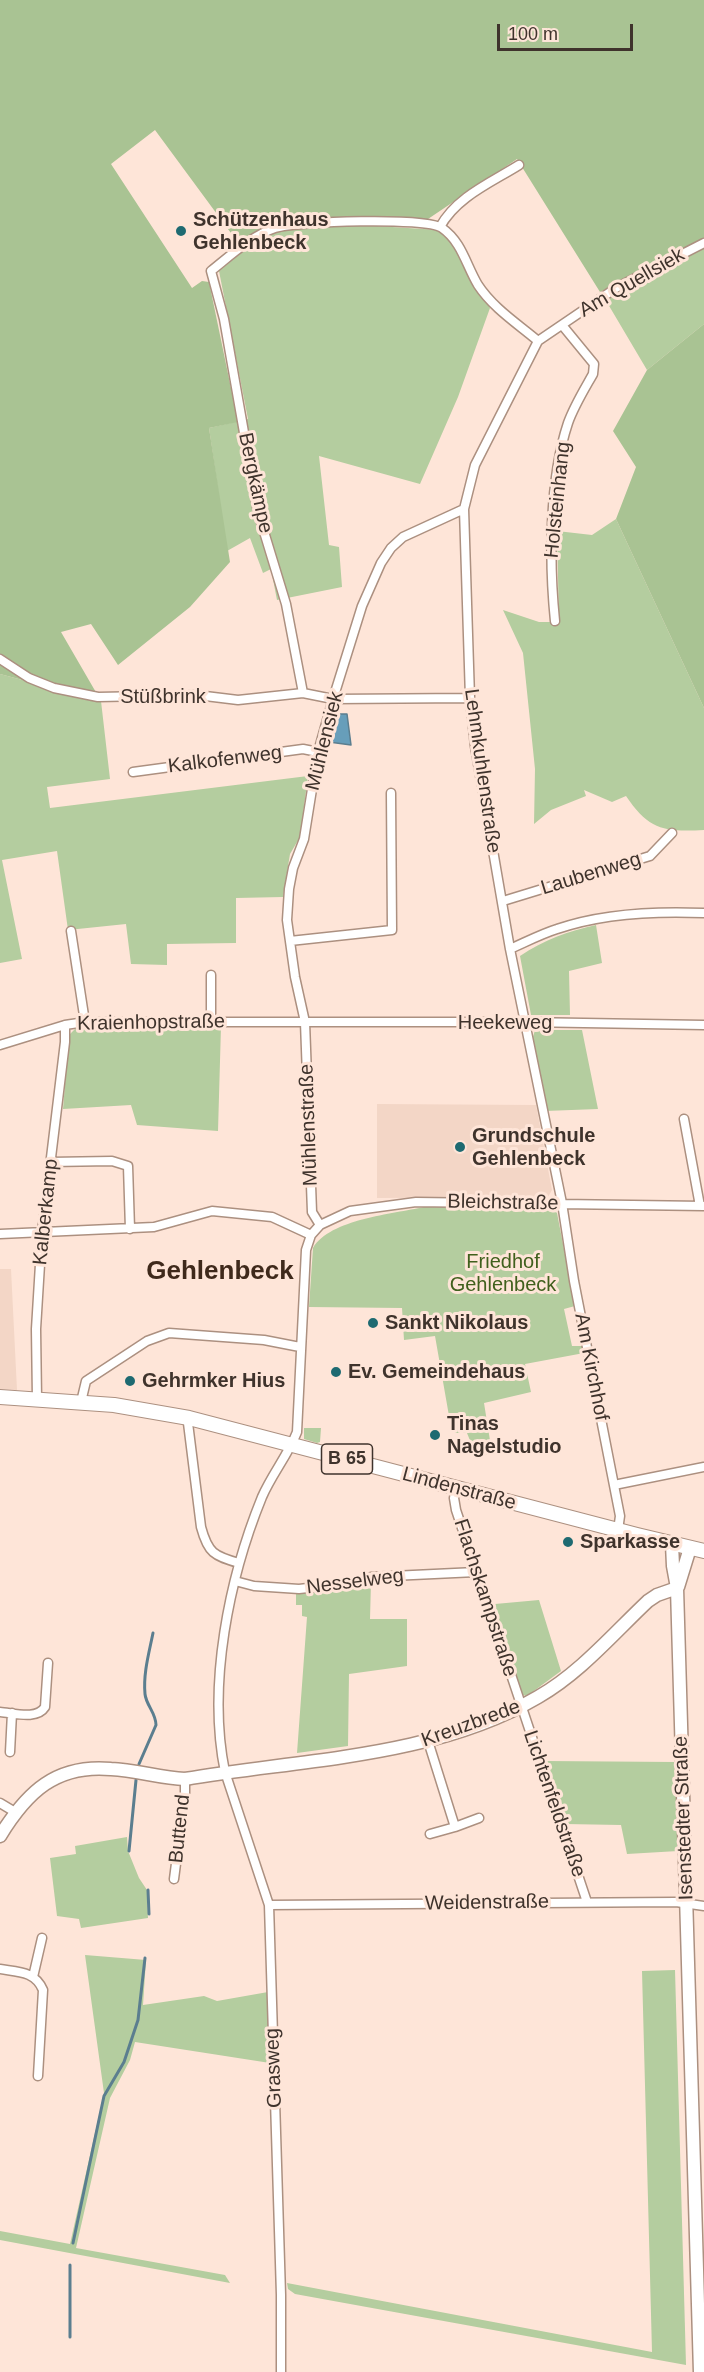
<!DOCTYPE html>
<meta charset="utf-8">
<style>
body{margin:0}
#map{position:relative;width:704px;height:2372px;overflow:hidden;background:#fee5d8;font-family:Helvetica,sans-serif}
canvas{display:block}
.scale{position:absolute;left:497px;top:24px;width:136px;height:27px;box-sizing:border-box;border:3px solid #3f332c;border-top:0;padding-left:8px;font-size:18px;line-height:21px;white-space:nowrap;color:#3f332c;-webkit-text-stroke:4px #fee5d8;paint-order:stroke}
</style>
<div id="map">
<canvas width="704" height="2372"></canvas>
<div class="scale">100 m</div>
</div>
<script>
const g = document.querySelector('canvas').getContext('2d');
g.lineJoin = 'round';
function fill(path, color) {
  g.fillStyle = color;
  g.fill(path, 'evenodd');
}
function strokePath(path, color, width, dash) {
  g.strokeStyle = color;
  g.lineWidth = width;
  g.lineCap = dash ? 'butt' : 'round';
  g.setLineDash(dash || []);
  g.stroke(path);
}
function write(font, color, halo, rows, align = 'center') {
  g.font = font + ' Helvetica,sans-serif';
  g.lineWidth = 6;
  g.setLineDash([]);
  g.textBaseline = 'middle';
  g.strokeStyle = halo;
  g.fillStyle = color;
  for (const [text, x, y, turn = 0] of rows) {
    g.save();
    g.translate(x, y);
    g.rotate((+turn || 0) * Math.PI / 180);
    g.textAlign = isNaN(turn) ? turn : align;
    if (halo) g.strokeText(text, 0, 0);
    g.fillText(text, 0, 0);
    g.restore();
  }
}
fill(new Path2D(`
 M377,1104L536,1105L552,1190L548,1197L377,1198Z
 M0,1269H11L17,1390L0,1389Z`), '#f3d6c6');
fill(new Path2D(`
 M361,225L439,230L455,246L490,308L458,397L420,484L319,456L329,545L339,547L342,587L277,600L271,569L263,573L250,538L227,551L209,428L248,419L219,271C236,258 256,238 277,232C304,224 333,226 361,225Z
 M704,248V324L647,370L605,299Z
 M616,519L704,708V830C664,832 649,830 626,796L612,802L584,790L586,796L551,810L534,824L535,769L523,653L503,610L539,622H559L557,531L592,535Z
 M0,674L101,701L110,779L47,787L50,808L308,776L300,837L290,854L283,897L236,898V943L167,944V965L131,964L126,924L68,930L57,851L2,860L22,959L0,963Z
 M596,925L602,963L569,971L570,1015H531L520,956C544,940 568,931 596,925Z
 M221,1026L218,1131L137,1125L131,1105L63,1109L69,1035L76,1028Z
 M535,1030H582L598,1109L545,1111L533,1037Z
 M424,1207L551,1208L557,1213L575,1306L564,1309L572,1346H583L584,1353L525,1364L531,1392L484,1403L492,1453L477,1458L467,1433H452L435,1336L404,1340L402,1308L309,1307L313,1248C330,1219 393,1214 424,1207Z
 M304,1428H321L320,1442L317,1443L304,1439Z
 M371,1581L370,1619H407V1666L349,1674L348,1746L297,1753L307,1617L302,1616V1605H296V1591Z
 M539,1600L561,1671L527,1696L522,1695L492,1608L495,1604Z
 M544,1761L675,1762L678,1851L627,1854L621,1825L565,1824Z
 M127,1837L128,1851L139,1878L147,1890L148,1918L81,1928L79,1919L57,1916L50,1858L76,1854L75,1846Z
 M85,1955L146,1960L143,2005L204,1996L217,2001L268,1992L270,2063L135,2042L130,2060L110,2098L76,2248L225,2275L230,2283L0,2240V2231L70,2244L104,2093Z
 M675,1970L686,2365L295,2294L288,2289L287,2283L652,2352L642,1971Z`), '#b4cd9f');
fill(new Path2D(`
 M0,0H704V239L600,292L517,159L428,219L362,217L271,223L239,244L155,130L111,164L192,288L202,281L209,282L238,422L209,428L230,562L190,607L118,665L91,624L61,632L101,701L0,674Z
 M704,324V708L616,519L636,467L613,431L647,370Z`), '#a9c393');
const water = new Path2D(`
 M335,714H347L351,745L329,742Z`);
fill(water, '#679eba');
strokePath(water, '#5b7e8f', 1.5);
strokePath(new Path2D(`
 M139,1764L156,1725C156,1713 146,1705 145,1694C143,1674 149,1653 153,1633
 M129,1851L136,1780
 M148,1890L149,1914
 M73,2243L104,2096L124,2062L138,2020L145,1958
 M70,2337V2265`), '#5b7e8f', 3);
const street = new Path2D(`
 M440,227C456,197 492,182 519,165
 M555,621C549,562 549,480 568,423C574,406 584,390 593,374L594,364L562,325
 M0,659L29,678L54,688L98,697L197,695L238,700L303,693L333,699L470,698
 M303,693L286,604L258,512L224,319L211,271C230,256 251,236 275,228C297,221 426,217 442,228C462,242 466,265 478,285C493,308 518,324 538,341
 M133,772L303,749L318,752
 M503,901L650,856L672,833
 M71,931L85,1022
 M290,941L392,930L391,793
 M510,949C526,942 541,934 557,929C603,913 656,911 704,913
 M211,1021V975
 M0,1045L65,1025L85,1022H524L704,1025
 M684,1119L700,1206
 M50,1162L112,1161L128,1166L130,1229
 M320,1225L312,1212L305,1022L295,977L287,920L289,889L293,868L304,839L318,752L333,699L362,606L381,563L391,548L403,537L464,509
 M0,1234L154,1227L212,1211L272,1217L311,1235
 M37,1399L36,1329L42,1232L65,1042V1025
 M81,1402L86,1381L147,1341L169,1333L264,1340L300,1347
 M189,1418L188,1423L201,1527C208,1553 214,1556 239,1563
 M614,1485L704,1467
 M456,1488L454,1498L456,1510L587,1902
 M618,1530L620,1516L574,1281L562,1203L510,949L475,746L470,698L464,509L475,465L538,341L616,288L704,243
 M235,1581L254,1586L299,1589L343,1584L371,1577L476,1572
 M0,1712C14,1713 37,1720 45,1707L48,1663
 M428,1741L455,1827L479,1818
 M10,1752L12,1713
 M0,1803L15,1812
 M430,1834L455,1827
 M174,1879L185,1794V1779
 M269,1905L676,1902L704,1906
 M0,1969C18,1972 35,1971 43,1990L38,2076
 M33,1977L42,1938
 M281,2372V2295L269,1905L225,1772C207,1685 229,1578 262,1497C272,1474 288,1455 297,1432L306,1250L311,1235L320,1225L350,1211L416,1202L704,1206`);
const secondary = new Path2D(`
 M672,1544L673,1566L677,1588L700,2372
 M678,1587L690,1548
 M0,1836C27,1792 56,1764 111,1769C136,1770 160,1778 185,1779C301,1759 434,1758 538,1697C580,1673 613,1634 648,1601L657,1595L677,1588`);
const primary = new Path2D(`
 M0,1397L114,1405L189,1418L637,1535L704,1551`);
strokePath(street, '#ac9080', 11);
strokePath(secondary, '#ac9080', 15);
strokePath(primary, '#ac9080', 16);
strokePath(street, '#fff', 8);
strokePath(secondary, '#fff', 12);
strokePath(primary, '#fff', 14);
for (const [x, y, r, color] of [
 [181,231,6,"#1e6a71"],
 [460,1147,6,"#1e6a71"],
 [373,1323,6,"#1e6a71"],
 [336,1372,6,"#1e6a71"],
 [130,1381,6,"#1e6a71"],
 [435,1435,6,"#1e6a71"],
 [568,1542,6,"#1e6a71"]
]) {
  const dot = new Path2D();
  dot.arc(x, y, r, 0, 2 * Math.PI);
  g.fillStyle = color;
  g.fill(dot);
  strokePath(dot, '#fee5d8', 2);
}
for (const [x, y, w] of [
 [347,1459,51]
]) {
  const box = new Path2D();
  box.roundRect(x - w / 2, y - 15, w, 30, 4.5);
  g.fillStyle = '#fee5d8';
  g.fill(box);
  strokePath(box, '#3f332c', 1.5);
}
write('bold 18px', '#3f332c', null, [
 ["B 65",347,1459]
]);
write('bold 20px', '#3f332c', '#fee5d8', [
 ["Schützenhaus",193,220],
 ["Gehlenbeck",193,243],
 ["Grundschule",472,1136],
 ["Gehlenbeck",472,1159],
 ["Sankt Nikolaus",385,1323],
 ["Ev. Gemeindehaus",348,1372],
 ["Gehrmker Hius",142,1381],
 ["Tinas",447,1424],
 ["Nagelstudio",447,1447],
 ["Sparkasse",580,1542]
], 'left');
write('20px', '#3f332c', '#fee5d8', [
 ["Am Quellsiek",632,283,-30],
 ["Bergkämpe",255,483,78],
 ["Holsteinhang",558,500,-84],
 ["Stüßbrink",163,697],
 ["Mühlensiek",325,741,-76],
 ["Kalkofenweg",225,760,-7],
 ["Lehmkuhlenstraße",482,771,82],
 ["Laubenweg",591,874,-17],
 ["Kraienhopstraße",151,1023,-1],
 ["Heekeweg",505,1023],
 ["Mühlenstraße",309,1125,-92],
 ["Bleichstraße",503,1203,1],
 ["Kalberkamp",46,1212,-84],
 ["Am Kirchhof",591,1367,79],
 ["Lindenstraße",459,1489,15],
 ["Nesselweg",355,1582,-7],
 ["Flachskampstraße",485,1598,72],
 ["Kreuzbrede",471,1724,-20],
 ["Lichtenfeldstraße",554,1804,71],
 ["Isenstedter Straße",684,1818,-92],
 ["Buttend",180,1829,-84],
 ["Weidenstraße",487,1903,-1],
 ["Grasweg",274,2068,-92]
]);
write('20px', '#40601d', '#fee5d8', [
 ["Friedhof",503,1262],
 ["Gehlenbeck",503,1285]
]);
write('bold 26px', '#3f291b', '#fee5d8', [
 ["Gehlenbeck",220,1272]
]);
</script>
